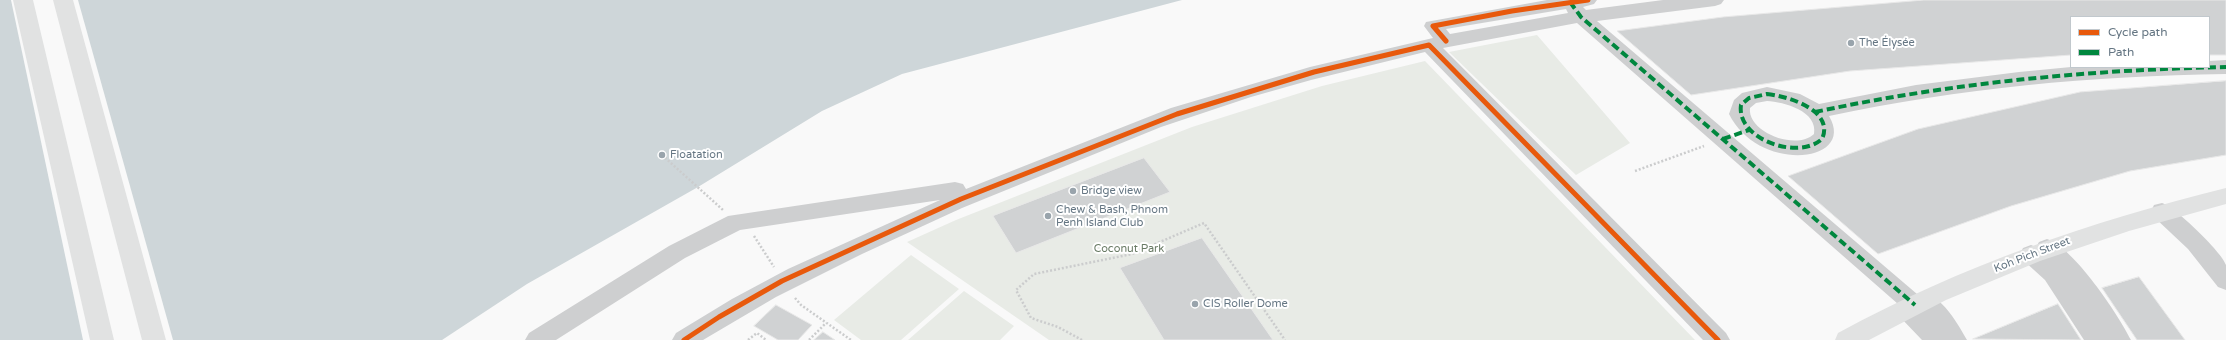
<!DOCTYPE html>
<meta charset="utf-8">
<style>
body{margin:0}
#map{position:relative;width:2226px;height:340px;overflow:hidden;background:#f9f9f9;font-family:"Varela Round",sans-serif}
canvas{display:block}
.legend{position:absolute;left:2070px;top:16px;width:140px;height:52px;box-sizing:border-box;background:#fff;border:1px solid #c1c8cd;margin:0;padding:5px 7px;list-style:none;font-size:12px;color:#657683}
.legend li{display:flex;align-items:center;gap:8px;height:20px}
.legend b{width:20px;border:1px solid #c1c8cd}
</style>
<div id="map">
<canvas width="2226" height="340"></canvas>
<ul class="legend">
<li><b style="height:5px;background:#e8590c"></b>Cycle path</li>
<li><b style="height:5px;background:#00873e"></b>Path</li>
</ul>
</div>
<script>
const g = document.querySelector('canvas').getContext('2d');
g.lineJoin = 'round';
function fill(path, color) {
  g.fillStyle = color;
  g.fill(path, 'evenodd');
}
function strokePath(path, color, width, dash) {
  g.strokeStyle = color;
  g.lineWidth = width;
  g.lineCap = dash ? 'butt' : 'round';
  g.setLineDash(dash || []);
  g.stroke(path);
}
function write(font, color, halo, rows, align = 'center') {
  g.font = font + ' "Varela Round",sans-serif';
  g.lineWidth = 4;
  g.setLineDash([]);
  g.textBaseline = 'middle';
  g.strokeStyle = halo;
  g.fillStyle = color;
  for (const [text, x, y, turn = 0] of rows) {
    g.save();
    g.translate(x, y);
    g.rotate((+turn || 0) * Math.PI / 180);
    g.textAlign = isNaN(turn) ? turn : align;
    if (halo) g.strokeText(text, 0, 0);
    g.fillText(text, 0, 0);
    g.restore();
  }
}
fill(new Path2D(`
 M1537,35L1630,143L1576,175L1449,52Z
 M1425,61L1695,340H1049L907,242L956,220L1192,127L1322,86Z
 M911,255L959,289L901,340H861L834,320Z
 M964,291L1014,326L1000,340H908Z`), '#e8ebe6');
fill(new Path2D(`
 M0,0H1182L902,74L822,111L698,187L527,284L442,340H0Z`), '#ced6d9');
fill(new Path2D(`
 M11,0H78L173,340H83Z`), '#f9f9f9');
const building = new Path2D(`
 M1924,0H2226V55H2209V17H2071V55L1850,71L1691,95L1617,31L1723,17Z
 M2226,81V155L2130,171L2011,206L1878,254L1788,176L1918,129L2080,92Z
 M1144,158L1170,192L1016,253L993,216Z
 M1202,238L1273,340H1164L1120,268Z
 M2139,277L2185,340H2137L2102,288Z
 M2058,304L2081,340L1973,339Z
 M776,305L812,325L798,340H778L754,326Z
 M823,332L835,340H814Z`);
fill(building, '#d0d2d3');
strokePath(building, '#e8e8e8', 1);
strokePath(new Path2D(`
 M662,155L723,210
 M1635,171L1704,146
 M754,236L774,267
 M795,298L801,305L851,340
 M748,340L757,333L766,340
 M809,340L826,323
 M1082,340L1058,327L1031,318L1016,290L1034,274L1132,254L1204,223L1285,340`), '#cbcccd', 2.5, [2, 2]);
fill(new Path2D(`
 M1547,0H1597L1594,4L1583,7L1586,10L1663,0H1724L1721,4L1715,6L1597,21L1917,294C1937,287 1959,325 1967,340H1922L1899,316L1895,309L1898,304L1577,23L1443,48L1726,333L1730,340H1703L1425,52L1311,80L1251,97L1161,127L962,208L862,254L776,297L703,340H672L676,333L732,299L788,269L940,200L740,230L685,258L556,340H525L529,333L669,246L728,216L955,182L963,184L966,189L1171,108L1310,67L1433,38L1424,26L1426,22ZM1566,9L1568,13L1450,34L1446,29Z
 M2226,60V74C2092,76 1960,88 1829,116C1857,163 1759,174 1729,114L1734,100L1742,93L1767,87L1800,94L1819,104L1916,85L2019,72L2071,67H2209V61ZM1767,101C1784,102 1818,111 1814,134C1796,151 1747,132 1750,108L1756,103Z
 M2162,203C2175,207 2222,252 2226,265C2226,272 2226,283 2226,290L2218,287L2188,249L2154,217L2151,211L2154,205Z
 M2047,239C2074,248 2118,314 2131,340H2084L2045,280L2023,260L2020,254L2023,248L2031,245L2036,247L2039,242Z`), '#cecfd0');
fill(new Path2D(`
 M13,0H33L114,340H90Z
 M53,0H73L166,340H142Z
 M2226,188V204L2129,231L2040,261L1946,300L1869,340H1835L1838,333C1963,265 2089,222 2226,188Z`), '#e1e2e2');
strokePath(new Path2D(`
 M1570,2L1581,17L1915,305
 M1767,94C1787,96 1835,110 1822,139C1798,161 1736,139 1741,105L1749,98Z
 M1815,112C1951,83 2087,70 2226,67
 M1723,139L1749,130`), '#00873e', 4, [8, 4]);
strokePath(new Path2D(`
 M1446,41L1433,26L1512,11L1588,0
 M684,340L719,317L782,281L961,199L1177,114L1314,72L1429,45L1718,340`), '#e8590c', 5);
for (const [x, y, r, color] of [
 [1851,43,4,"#99a4ac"],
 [662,155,4,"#99a4ac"],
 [1073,191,4,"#99a4ac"],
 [1048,216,4,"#99a4ac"],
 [1195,304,4,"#99a4ac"]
]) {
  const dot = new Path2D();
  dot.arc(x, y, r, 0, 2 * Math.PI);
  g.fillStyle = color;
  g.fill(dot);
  strokePath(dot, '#fff', 1.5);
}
write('11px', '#657683', '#fff', [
 ["The Élysée",1859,43],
 ["Floatation",670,155],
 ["Bridge view",1081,191],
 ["Chew & Bash, Phnom",1056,210],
 ["Penh Island Club",1056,223],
 ["CIS Roller Dome",1203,304]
], 'left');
write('11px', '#687a64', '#fff', [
 ["Coconut Park",1129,249]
]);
write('11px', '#657683', '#fff', [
 ["Koh Pich Street",2032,255,-21]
]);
</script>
